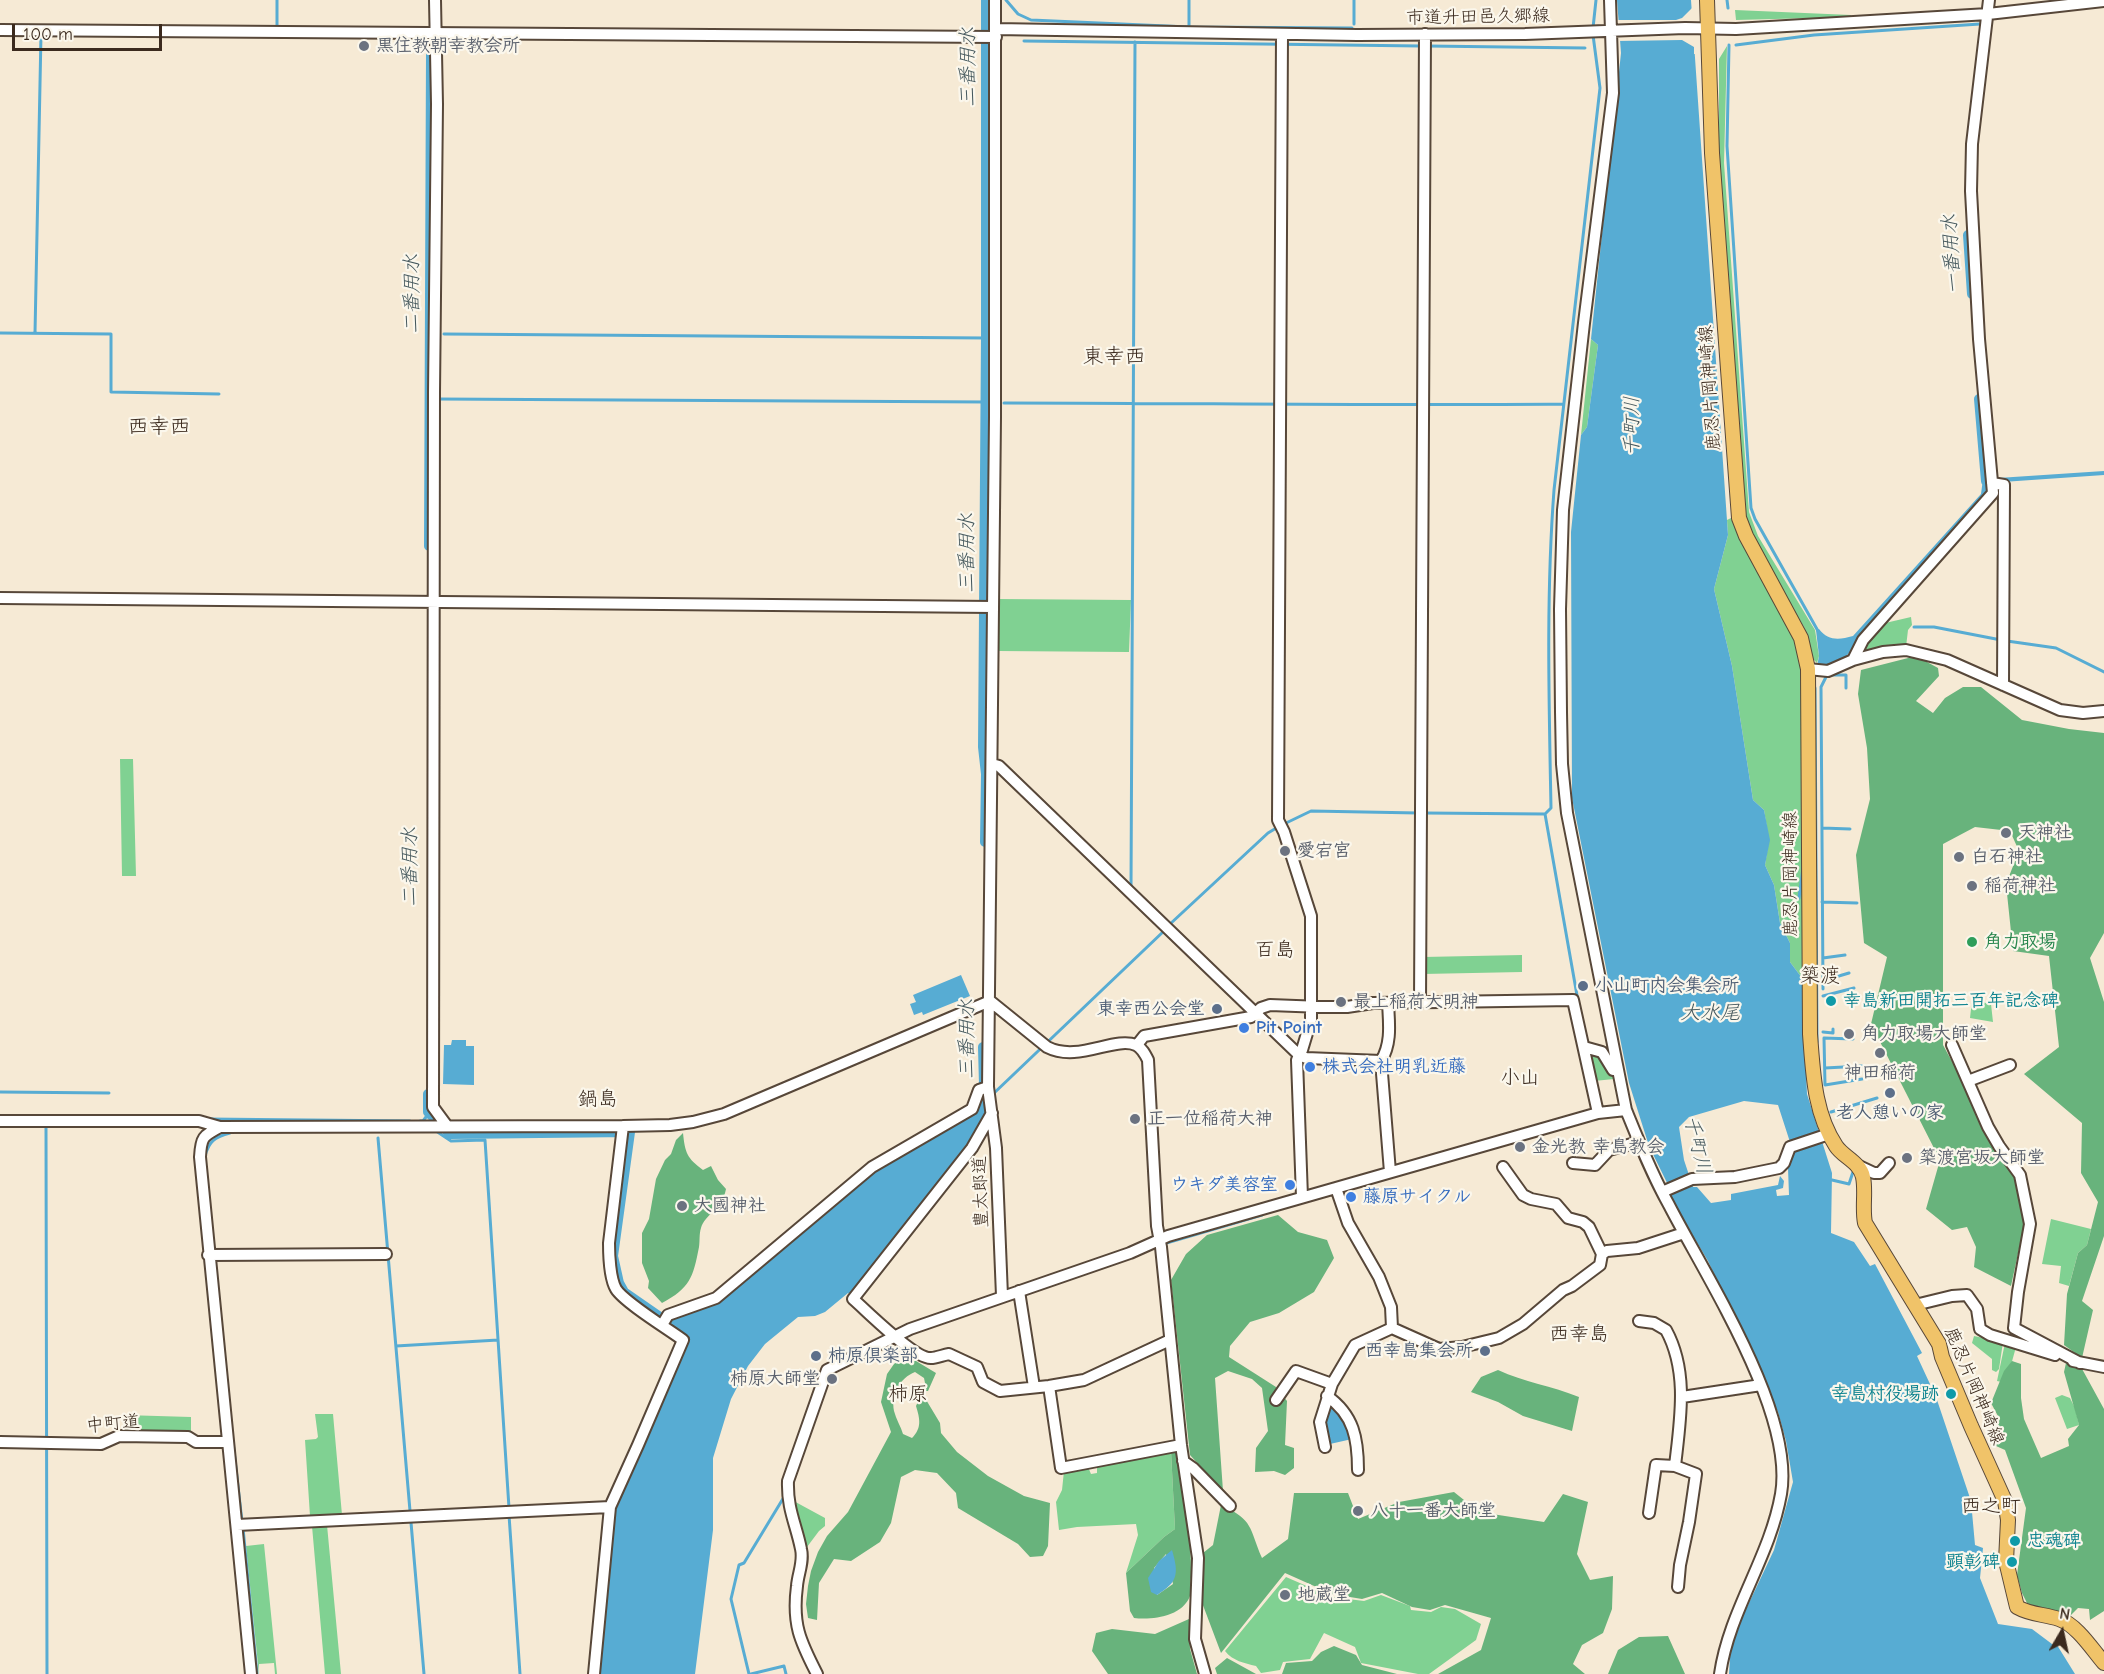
<!DOCTYPE html>
<meta charset="utf-8">
<style>
body{margin:0}
#map{position:relative;width:2104px;height:1674px;overflow:hidden;background:#f6ead5;font-family:"Comic Neue",sans-serif}
canvas{display:block}
.north{position:absolute;left:2032px;top:1602px;width:60px;height:60px;-webkit-text-stroke:4px #fbf7ec;paint-order:stroke;rotate:9deg;font-size:16px;font-weight:700;line-height:24px;text-align:center;color:#3b2a1e}
.north::after{content:'';display:block;margin:auto;width:21px;height:27px;background:#3b2a1e;clip-path:polygon(50% 0,100% 100%,50% 72%,0 100%)}
.scale{position:absolute;left:12px;top:24px;width:150px;height:27px;box-sizing:border-box;border:3px solid #3b2a1e;border-top:0;padding-left:8px;font-size:18px;line-height:21px;white-space:nowrap;color:#3b2a1e;-webkit-text-stroke:4px #fbf7ec;paint-order:stroke}
</style>
<div id="map">
<canvas width="2104" height="1674"></canvas>
<div class="north">N</div>
<div class="scale">100 m</div>
</div>
<script>
const g = document.querySelector('canvas').getContext('2d');
g.lineJoin = 'round';
function fill(path, color) {
  g.fillStyle = color;
  g.fill(path, 'evenodd');
}
function strokePath(path, color, width, dash) {
  g.strokeStyle = color;
  g.lineWidth = width;
  g.lineCap = dash ? 'butt' : 'round';
  g.setLineDash(dash || []);
  g.stroke(path);
}
function write(font, color, halo, rows, align = 'center') {
  g.font = font + ' "Comic Neue","Klee One",sans-serif';
  g.lineWidth = 4.5;
  g.setLineDash([]);
  g.textBaseline = 'middle';
  g.strokeStyle = halo;
  g.fillStyle = color;
  for (const [text, x, y, turn = 0] of rows) {
    g.save();
    g.translate(x, y);
    g.rotate((+turn || 0) * Math.PI / 180);
    g.textAlign = isNaN(turn) ? turn : align;
    if (halo) g.strokeText(text, 0, 0);
    g.fillText(text, 0, 0);
    g.restore();
  }
}
fill(new Path2D(`
 M1735,10L1851,15V17L1736,20Z
 M1727,46L1724,163L1749,512L1758,536L1815,630L1819,656L1817,663L1813,659L1804,627L1751,537L1744,518L1719,164V59Z
 M1591,339L1598,345L1587,427L1581,435Z
 M1731,518C1747,563 1780,600 1797,645C1800,654 1802,663 1804,672L1805,999L1802,978L1790,962V943L1780,923L1774,885L1765,865L1769,840L1764,810L1753,800L1732,666L1714,589L1728,535L1727,520Z
 M998,599L1131,600L1129,652L998,651Z
 M1911,617L1912,625L1908,630L1906,647L1862,655L1863,645L1881,624Z
 M120,759H133L136,876H122Z
 M1522,955V972L1423,974V957Z
 M1972,1000L1991,1004L1993,1022L1970,1018Z
 M1588,1052L1606,1059L1614,1079L1594,1081Z
 M2051,1219L2091,1229L2087,1245L2078,1253L2069,1286L2059,1283L2061,1266L2042,1264Z
 M1974,1336L2003,1342L1999,1369L1996,1372L1992,1370V1359L1972,1343Z
 M2005,1343L2016,1347L2006,1383L1997,1381Z
 M2062,1395L2070,1398L2075,1408L2079,1425L2067,1429L2055,1398Z
 M315,1414H333L342,1515L310,1516L305,1440L316,1439L318,1437Z
 M124,1415L191,1417V1435L124,1433Z
 M1171,1451L1175,1529L1164,1537L1126,1573L1138,1535L1136,1524L1077,1527L1059,1530L1056,1502L1062,1490L1064,1471L1088,1467L1091,1474L1097,1473V1465Z
 M790,1499L825,1518V1526L819,1531L807,1547H804Z
 M327,1525L341,1674H325L312,1526Z
 M264,1544L277,1674H275L274,1663L259,1664V1674L246,1546Z
 M1286,1577L1332,1597L1364,1601L1381,1595L1410,1606L1411,1610L1431,1612L1441,1607L1455,1609L1481,1624L1476,1640L1429,1674H1418L1361,1663L1355,1647L1324,1633L1310,1659L1283,1662L1280,1670L1261,1673L1256,1666C1244,1663 1233,1661 1225,1651Z`), '#80d192');
fill(new Path2D(`
 M1916,656L1938,668L1939,676L1916,701L1933,713L1945,698L1963,687H1981L2022,720L2069,729L2104,733V933L2090,958L2104,1002V1236L2082,1301L2093,1310L2082,1358L2064,1345L2067,1294L2078,1253L2087,1245L2098,1202L2081,1173L2082,1123L2024,1074L2059,1047L2049,956L2013,951L2006,884L2019,851L2010,831L1975,827L1943,844V1045L2015,1177L2025,1221L2011,1286L1974,1267L1976,1247L1967,1227L1952,1230L1926,1209L1940,1160L1871,1024L1887,957L1864,943L1856,855L1870,799L1867,748L1858,694L1861,670Z
 M683,1133C685,1153 687,1158 703,1170L711,1166L718,1180L726,1189C722,1210 705,1214 701,1228C699,1234 700,1241 699,1247C693,1278 690,1288 662,1303L648,1288L649,1281L642,1263V1233L649,1219L656,1179L665,1160L671,1154L676,1140Z
 M1278,1215L1298,1232L1327,1240L1334,1258L1314,1292L1279,1313L1250,1322L1230,1346L1229,1357L1276,1387L1287,1401L1285,1445L1294,1448V1468L1285,1475L1274,1471L1255,1472L1256,1448L1268,1431L1262,1388L1252,1379L1228,1371L1215,1378L1223,1491L1190,1455L1171,1280L1186,1254L1207,1235Z
 M906,1355L936,1373L928,1391H922L925,1383L924,1378L915,1372C900,1378 891,1394 894,1411C896,1419 901,1427 903,1434L912,1438C922,1428 920,1419 916,1406L920,1397L925,1398L940,1423L941,1433L957,1452L988,1476L1024,1496L1050,1503L1048,1546L1043,1556L1030,1557L1018,1544L958,1508L956,1493L937,1473L915,1470L901,1477L891,1523L880,1542L851,1561L834,1559L819,1583L817,1620L808,1618L806,1604L808,1586L811,1571L818,1552L827,1536L848,1512L891,1432L881,1402L887,1374L894,1364Z
 M2012,1361L2021,1364V1398L2024,1419L2041,1458L2069,1446L2068,1439L2079,1425L2064,1372L2066,1363L2081,1367L2104,1409V1611L2090,1620L2089,1609L2078,1608L2070,1616L2040,1611L2027,1603L2022,1593L2017,1575L2026,1508L2005,1450L1996,1446L1992,1429L1999,1418L1991,1403L2004,1371Z
 M1498,1370C1524,1382 1552,1386 1579,1397L1572,1431L1523,1416L1498,1402L1471,1392L1481,1377Z
 M1171,1451L1178,1453C1183,1494 1192,1536 1191,1577C1190,1583 1191,1591 1190,1596C1182,1617 1152,1620 1134,1618L1130,1611L1126,1573L1164,1537L1175,1529ZM1166,1554L1173,1584L1157,1595L1154,1568Z
 M1454,1492L1479,1512L1544,1522L1563,1494L1588,1502L1577,1554L1590,1580L1613,1576L1612,1609L1603,1633L1582,1645L1573,1664L1585,1674H1438L1481,1650L1491,1618L1445,1605L1430,1610L1412,1607L1382,1593L1362,1599L1332,1594L1285,1573L1221,1653L1201,1600L1203,1553L1213,1545L1221,1505C1254,1520 1249,1528 1262,1558L1288,1539L1294,1493H1348L1358,1519L1399,1502Z
 M1189,1619L1190,1649L1197,1674H1108L1092,1651L1096,1633L1112,1629L1155,1634Z
 M1668,1636L1685,1674H1608L1618,1650L1639,1637Z
 M1334,1646L1356,1655L1362,1665L1397,1674H1282L1286,1663L1312,1661L1321,1652Z
 M1227,1658L1256,1674H1217L1215,1668Z`), '#68b37c');
fill(new Path2D(`
 M1617,0H1691L1728,535L1714,589L1732,666L1753,800L1764,810L1770,840L1765,865L1774,885L1780,923L1790,943V962L1802,978L1805,999L1804,1031L1807,1094L1832,1173L1831,1233L1854,1242L1870,1266L1875,1264L1922,1353L1917,1356L1936,1397L1971,1501L1975,1545L1983,1548L1980,1578L1998,1624L2032,1629L2052,1644L2057,1645L2075,1674H1729L1731,1641L1774,1550L1793,1482L1786,1441L1778,1412L1708,1261L1671,1199L1672,1193L1649,1146L1629,1083L1572,798L1571,532L1581,435L1587,427L1598,345L1591,339L1621,53ZM1744,1101L1778,1105L1789,1139L1794,1149L1788,1168L1789,1195L1777,1196L1776,1190L1783,1188L1784,1181L1780,1176L1778,1185L1731,1194V1200L1711,1203L1697,1187H1693L1684,1160L1679,1127L1689,1117Z
 M2104,471V475L1988,483L1986,495L1854,645C1849,657 1839,662 1827,665L1826,674L1816,672L1819,656L1816,630L1819,629C1828,641 1839,640 1853,636L1981,494L1983,479Z
 M961,975L970,996L923,1015L922,1012L914,1015L910,1004L916,1002L913,995Z
 M452,1040H466V1046H474V1085L443,1084L444,1045H451Z
 M986,1092L989,1108L969,1146L851,1295L848,1293L825,1312L815,1316L798,1317L765,1344L748,1366L731,1399L713,1458V1530L695,1674H598L615,1512L687,1339L669,1325L671,1319L722,1299L872,1172L976,1110L981,1094Z
 M1331,1403L1344,1421L1352,1439L1330,1444L1325,1420Z
 M1172,1550C1179,1574 1178,1582 1157,1595L1151,1592L1148,1578L1159,1561Z`), '#57acd3');
fill(new Path2D(`
 M1694,6L1698,54H1694V47L1682,40L1617,41L1616,20H1676L1682,18Z`), '#f6ead5');
strokePath(new Path2D(`
 M1006,0L1018,14L1031,20L1189,27L1352,28
 M1727,0L1728,8
 M1354,24V0
 M277,25V0
 M1189,27V0
 M1593,28L1596,0
 M1024,41L1421,46
 M1729,45L1727,146L1751,508L1755,519L1818,631
 M1736,45L1814,35L1980,24
 M1428,46L1585,48
 M0,333L111,334V392L219,394
 M35,333L41,34
 M444,334L986,338
 M437,399L987,402
 M1004,403C1190,403 1376,406 1563,404
 M1914,627H1934L2001,640
 M2007,641L2056,648L2104,672
 M1815,688L1817,1042
 M1424,813L1545,814L1551,808C1549,702 1546,596 1554,490L1600,88L1593,35
 M1545,814L1578,1001
 M1284,824L1311,811L1418,813
 M1822,828L1850,829
 M1131,887L1135,42
 M1799,898L1803,868
 M1822,902L1857,903
 M1169,925L1268,833L1278,827
 M1823,958L1845,955
 M1822,981L1849,973
 M1823,989L1821,687L1827,675H1846V688
 M1823,996L1854,988
 M1823,1032L1833,1033V1029
 M1853,1039L1824,1038L1825,1085L1862,1079
 M1825,1068L1862,1066
 M0,1092L109,1093
 M992,1095L1165,930
 M1831,1112L1877,1098
 M207,1119L410,1121
 M420,1121H423L429,1113
 M44,1126H46L47,1674
 M436,1131L451,1141L485,1140L509,1508
 M378,1138L424,1674
 M205,1156C209,1141 215,1137 230,1133
 M1832,1180L1849,1184L1854,1169
 M1163,1244L1262,1215
 M396,1346L498,1340
 M232,1433L242,1522
 M509,1515L520,1674
 M243,1528L257,1674
 M749,1674L731,1599L739,1565L744,1563L784,1497
 M751,1674L784,1666L786,1674`), '#57acd3', 3);
strokePath(new Path2D(`
 M1968,235L1972,294
 M1979,399L1986,481
 M429,546L431,54
 M985,842L986,774L983,747L986,338V0
 M983,1047L984,1085
 M428,1094V1112L432,1116
 M447,1131L450,1134L630,1132L613,1256L619,1283L624,1292L663,1319`), '#57acd3', 10);
const minor = new Path2D(`
 M435,0L437,104L434,392L433,1107L447,1126
 M995,0V417L988,1087L996,1148L1002,1296
 M1610,0L1613,93L1584,323L1563,510L1560,609L1561,712L1562,764L1567,813L1626,1110
 M996,29L1357,35L1525,34L1685,28L1736,29L1988,14L2104,1
 M0,30L996,37
 M1282,35L1278,820L1284,832L1311,916V1020L1302,1050L1299,1055L1306,1058L1381,1061L1390,1172
 M1992,483L2004,485L2003,685
 M0,598L993,607
 M1853,660L1863,640L1993,493L1979,339L1971,191L1972,144L1989,0
 M1808,669L1828,671L1853,660L1883,652L1906,650L1947,660L2060,710L2083,713L2104,711
 M992,764L999,766L1299,1055L1297,1060L1302,1197
 M990,1001L1047,1047C1078,1063 1114,1036 1136,1045C1142,1048 1145,1054 1148,1060L1157,1226L1161,1247L1181,1445L1198,1558L1195,1639L1205,1674
 M1420,1002L1425,34
 M1137,1045L1144,1036L1251,1017L1261,1008L1270,1005L1322,1007H1347L1373,1003L1573,1000L1598,1113
 M1952,1045L1988,1127L1999,1146L2020,1175L2030,1224L2018,1292L2014,1328L2080,1363
 M1584,1047L1602,1052L1613,1070
 M1381,1061C1392,1043 1389,1023 1388,1003
 M1968,1081L2010,1065
 M992,1113L972,1148L853,1299C867,1311 914,1359 931,1358C936,1358 943,1355 949,1354L977,1367L983,1382L1000,1391L1049,1386L1084,1380L1170,1340
 M0,1121H199L220,1127L623,1126L670,1125L693,1122L724,1114L990,1001
 M220,1127C203,1136 201,1137 200,1157L251,1674
 M1573,1163L1595,1165L1609,1150L1639,1142
 M1857,1165L1874,1173H1880L1889,1163
 M1503,1167L1523,1195L1531,1199L1556,1204L1568,1218L1583,1222L1589,1227L1602,1254
 M1336,1188L1348,1223L1379,1277L1391,1307L1392,1328L1439,1349L1462,1347L1499,1338L1523,1324L1563,1290L1572,1286L1600,1265L1602,1254L1607,1251L1638,1248L1684,1233
 M1662,1192L1692,1179L1735,1177L1779,1168L1784,1163L1790,1147L1829,1134
 M208,1255L386,1254
 M1019,1291L1034,1387
 M1915,1305L1952,1296L1967,1295L1977,1309L1980,1329L1990,1335L2055,1355
 M1639,1321L1654,1323L1666,1330C1689,1372 1680,1421 1675,1466
 M662,1325L668,1315L716,1298L872,1167L972,1109L979,1090L988,1087
 M2073,1361L2104,1367
 M1049,1386L1061,1468L1181,1445
 M1327,1396C1354,1415 1358,1439 1358,1470
 M1682,1397L1761,1385
 M1276,1400L1296,1371L1332,1384
 M0,1442L101,1444L119,1436L188,1437L196,1442H228
 M1325,1447L1320,1422L1332,1384L1355,1345L1392,1328
 M1183,1461L1193,1468L1230,1506
 M1649,1513L1656,1465L1675,1466L1696,1474L1689,1522L1680,1565L1678,1587
 M237,1525L610,1507
 M594,1674L610,1507L638,1445L683,1340C668,1329 624,1302 616,1289C610,1279 609,1254 609,1243L623,1126
 M817,1674C800,1641 792,1624 797,1586C798,1573 804,1562 801,1549C796,1524 787,1509 788,1481L827,1370L910,1329L1130,1253L1168,1236L1598,1113L1626,1110C1639,1142 1652,1175 1669,1205C1706,1277 1795,1413 1781,1494C1770,1557 1729,1611 1720,1674`);
const major = new Path2D(`
 M1707,0L1712,153L1739,518L1746,536L1801,638L1808,669L1810,1034C1813,1072 1814,1113 1836,1146C1843,1157 1860,1162 1863,1177C1866,1191 1862,1208 1865,1223L1939,1344L1942,1357L1971,1426L2005,1501L2008,1520L2006,1561L2017,1607C2031,1615 2044,1614 2059,1619C2077,1625 2092,1649 2104,1663`);
strokePath(minor, '#574739', 14);
strokePath(major, '#574739', 16);
strokePath(minor, '#fff', 10);
strokePath(major, '#f0c369', 14);
for (const [x, y, r, color] of [
 [364,46,6,"#6b7280"],
 [2006,833,6,"#6b7280"],
 [1285,851,6,"#6b7280"],
 [1959,857,6,"#6b7280"],
 [1972,886,6,"#6b7280"],
 [1972,942,6,"#2e9e5b"],
 [1583,986,6,"#5c6f8a"],
 [1831,1001,6,"#0f9aa8"],
 [1341,1002,6,"#6b7280"],
 [1217,1009,6,"#5c6f8a"],
 [1244,1028,6,"#3f7fe0"],
 [1849,1034,6,"#6b7280"],
 [1880,1053,6,"#6b7280"],
 [1310,1067,6,"#3f7fe0"],
 [1890,1093,6,"#5c6f8a"],
 [1135,1119,6,"#6b7280"],
 [1520,1147,6,"#6b7280"],
 [1907,1158,6,"#6b7280"],
 [1290,1185,6,"#3f7fe0"],
 [1351,1197,6,"#3f7fe0"],
 [682,1206,6,"#6b7280"],
 [1485,1351,6,"#5c6f8a"],
 [816,1356,6,"#5c6f8a"],
 [832,1379,6,"#6b7280"],
 [1951,1394,6,"#0f9aa8"],
 [1358,1511,6,"#6b7280"],
 [2015,1541,6,"#0f9aa8"],
 [2012,1562,6,"#0f9aa8"],
 [1285,1595,6,"#6b7280"]
]) {
  const dot = new Path2D();
  dot.arc(x, y, r, 0, 2 * Math.PI);
  g.fillStyle = color;
  g.fill(dot);
  strokePath(dot, '#fbf7ec', 2);
}
write('18px', '#3b2a1e', '#fbf7ec', [
 ["市道升田邑久郷線",1478,17,-1],
 ["鹿忍片岡神崎線",1710,388,-94],
 ["鹿忍片岡神崎線",1791,874,-90],
 ["豊太郎道",981,1192,-92],
 ["鹿忍片岡神崎線",1974,1386,67],
 ["中町道",113,1424,-5]
]);
write('bold 18px', '#5b616d', '#fbf7ec', [
 ["黒住教朝幸教会所",376,46],
 ["天神社",2018,833],
 ["愛宕宮",1297,851],
 ["白石神社",1971,857],
 ["稲荷神社",1984,886],
 ["最上稲荷大明神",1353,1002],
 ["角力取場大師堂",1861,1034],
 ["神田稲荷",1880,1073,"center"],
 ["正一位稲荷大神",1147,1119],
 ["金光教 幸島教会",1532,1147],
 ["築渡宮坂大師堂",1919,1158],
 ["大國神社",694,1206],
 ["柿原大師堂",820,1379,"right"],
 ["八十一番大師堂",1370,1511],
 ["地蔵堂",1297,1595]
], 'left');
write('bold 18px', '#27864d', '#fbf7ec', [
 ["角力取場",1984,942]
], 'left');
write('bold 18px', '#4e5e75', '#fbf7ec', [
 ["小山町内会集会所",1595,986],
 ["東幸西公会堂",1205,1009,"right"],
 ["老人憩いの家",1890,1113,"center"],
 ["西幸島集会所",1473,1351,"right"],
 ["柿原倶楽部",828,1356]
], 'left');
write('bold 18px', '#0d838f', '#fbf7ec', [
 ["幸島新田開拓三百年記念碑",1843,1001],
 ["幸島村役場跡",1939,1394,"right"],
 ["忠魂碑",2027,1541],
 ["顕彰碑",2000,1562,"right"]
], 'left');
write('bold 18px', '#366cbe', '#fbf7ec', [
 ["Pit Point",1256,1028],
 ["株式会社明乳近藤",1322,1067],
 ["ウキダ美容室",1278,1185,"right"],
 ["藤原サイクル",1363,1197]
], 'left');
write('italic 20px', '#45585d', '#fbf7ec', [
 ["三番用水",968,67,-90],
 ["一番用水",1952,254,-93],
 ["二番用水",412,294,-90],
 ["千町川",1632,426,-90],
 ["三番用水",967,553,-90],
 ["二番用水",410,867,-90],
 ["大水尾",1710,1013],
 ["三番用水",967,1039,-90],
 ["千町川",1697,1145,76]
]);
write('20px', '#3b2a1e', '#fbf7ec', [
 ["百島",1275,950],
 ["築渡",1820,976],
 ["小山",1520,1078],
 ["鍋島",598,1099],
 ["西幸島",1579,1334],
 ["柿原",908,1394],
 ["西之町",1991,1506]
]);
write('21px', '#3b2a1e', '#fbf7ec', [
 ["東幸西",1114,357],
 ["西幸西",159,427]
]);
</script>
